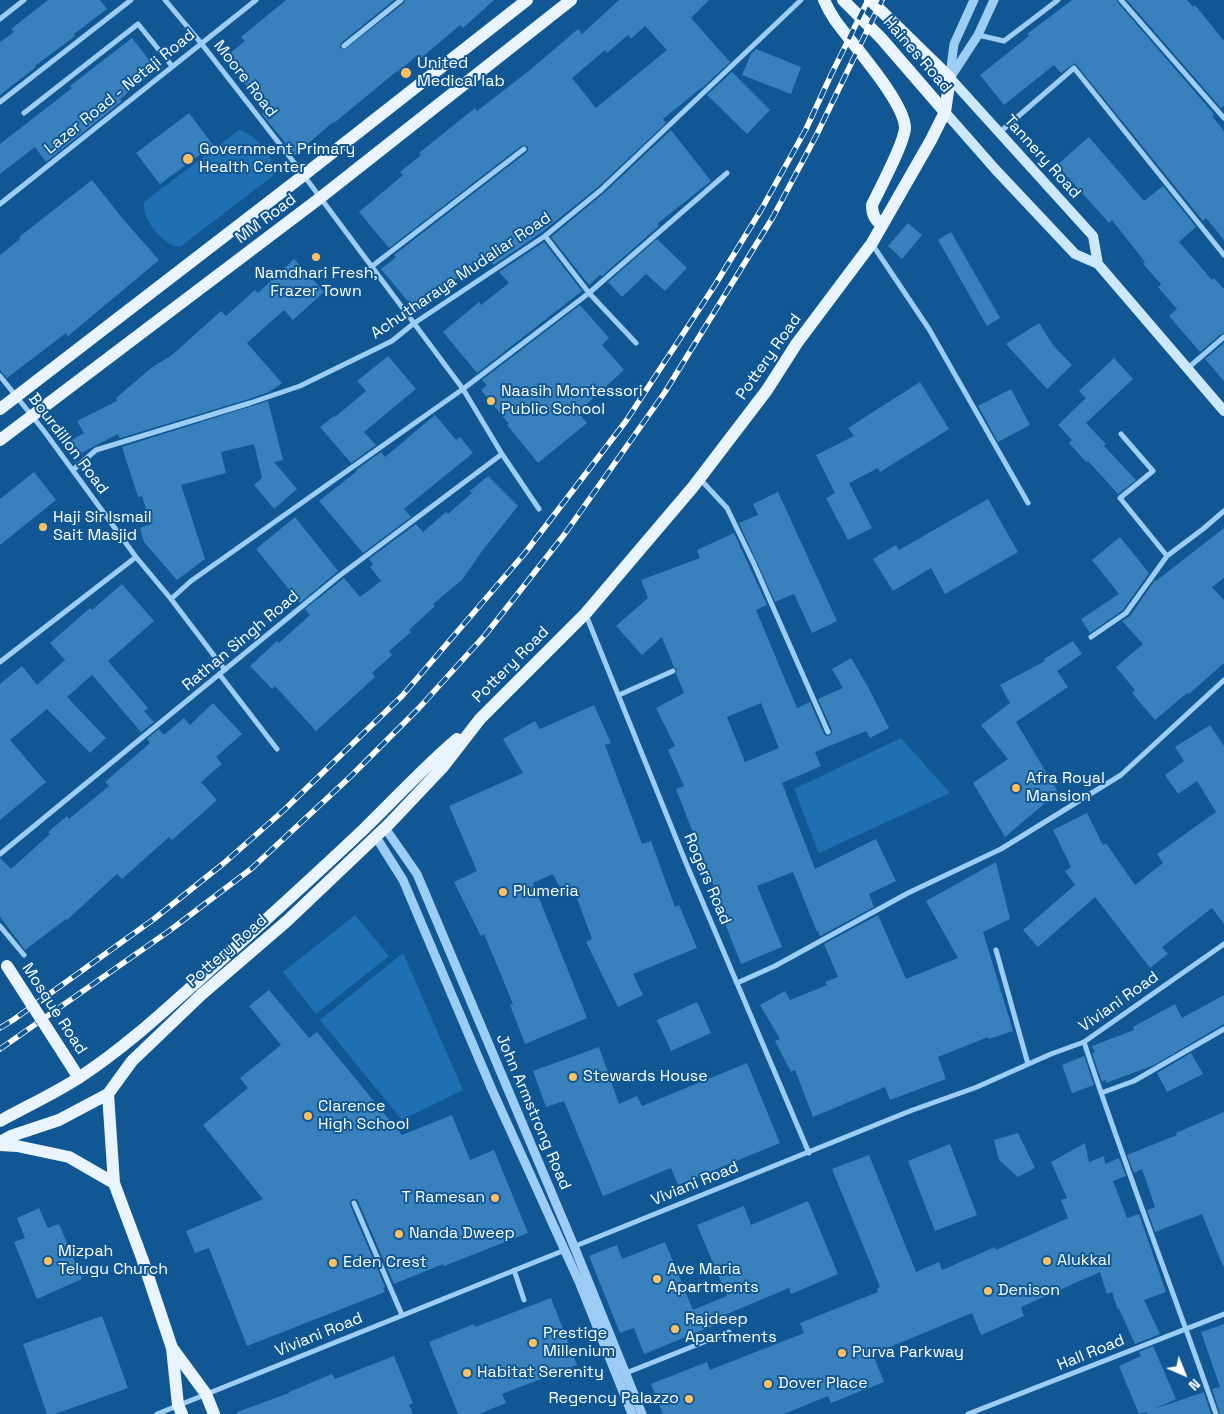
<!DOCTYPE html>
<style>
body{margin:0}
#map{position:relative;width:1224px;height:1414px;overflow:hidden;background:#105794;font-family:"Space Grotesk",sans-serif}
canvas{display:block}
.north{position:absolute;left:1159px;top:1349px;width:50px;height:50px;-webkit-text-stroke:4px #105794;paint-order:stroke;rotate:136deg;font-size:14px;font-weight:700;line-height:20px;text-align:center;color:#fff}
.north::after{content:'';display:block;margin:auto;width:18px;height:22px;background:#fff;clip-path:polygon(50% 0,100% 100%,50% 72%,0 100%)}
</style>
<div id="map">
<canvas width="1224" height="1414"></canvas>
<div class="north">N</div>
</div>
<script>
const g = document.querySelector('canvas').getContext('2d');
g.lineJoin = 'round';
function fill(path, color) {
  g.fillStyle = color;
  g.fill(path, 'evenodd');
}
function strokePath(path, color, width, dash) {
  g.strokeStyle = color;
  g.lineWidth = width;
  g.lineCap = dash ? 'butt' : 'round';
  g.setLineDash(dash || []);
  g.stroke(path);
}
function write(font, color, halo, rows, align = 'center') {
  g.font = font + ' "Space Grotesk",sans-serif';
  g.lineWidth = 4;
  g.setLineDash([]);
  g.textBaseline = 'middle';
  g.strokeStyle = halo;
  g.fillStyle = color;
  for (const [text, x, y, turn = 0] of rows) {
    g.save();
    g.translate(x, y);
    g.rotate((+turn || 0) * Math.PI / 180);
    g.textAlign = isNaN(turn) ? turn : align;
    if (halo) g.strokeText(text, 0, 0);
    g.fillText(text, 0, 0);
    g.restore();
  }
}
fill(new Path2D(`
 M239,130C255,133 276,158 274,175L180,247C164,247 141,218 144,202Z
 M901,738L950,793L819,853L794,789Z
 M355,915L389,956L316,1014L283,972Z
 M403,953L463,1090L402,1120L320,1020Z`), '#1e70b2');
fill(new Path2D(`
 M48,0H100L107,9L74,34L75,36L35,66L36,67L0,95V42L14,32L11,29Z
 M286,0H394L341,43L340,47L344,50L404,3L405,0H494L463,28L460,25L419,60L416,56L398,72L397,71L334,123L333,122L295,155L262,114L266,110L224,58L245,41L241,37Z
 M619,0H709L691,18L730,62L701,89V88L663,119L666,123L598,187L542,232L494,265L485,255L417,312L381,269L396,257L394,255L527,152L528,150V147L525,145L521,146L389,248L359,212L403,175L400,172L421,155L419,153L475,108L477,111L530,70L578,29L582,34ZM645,26L667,50L596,108L572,78L605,50L607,53L628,35L631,39Z
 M1072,0H1117L1118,3L1214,114L1212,116L1224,131V240L1206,218L1203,221L1075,63L1061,73L1054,65L1004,105L980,75L1029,36L1027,34Z
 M1127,0H1187L1193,7L1195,5L1224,41V106L1221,108Z
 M132,38L157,70L120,99L122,101L46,162L35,147L0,174V144L72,88L70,86Z
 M756,49L801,67L791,94L742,75L751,54Z
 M732,72L770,110L747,134L707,95Z
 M189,113L213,145L160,184L136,153Z
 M671,130L711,181L657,224L659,226L651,233L602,276L600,275L589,285L551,237L604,193Z
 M1089,137L1144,201L1163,186L1196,227L1179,242L1212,280L1214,278L1224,289V333L1221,334L1200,352L1169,316L1177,309L1158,287L1161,284L1143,264L1145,262L1112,220L1109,223L1057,165Z
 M92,180L123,219L159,260L68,336L66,333L7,378L0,370V255L20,239L19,237Z
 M908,223L922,235L902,259L888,246Z
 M951,232L1000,318L987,326L938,240Z
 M657,239L687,268L665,291L646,274L622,297L608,282Z
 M544,242L582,291L477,373L443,332L479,302L481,305L509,283L499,272Z
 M294,259L324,292L293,320L284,310L247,343L282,383L269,392L249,399L120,438L118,434L77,455L70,441L84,433L77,421L117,401L116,398L151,368L172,355L221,311L226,316L255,290L258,293Z
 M580,305L609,338L602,345L624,370L578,412L587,423L538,463L507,425L509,424L481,390L487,385L482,380Z
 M1039,323L1053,345L1072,365L1047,389L1006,344Z
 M1224,343V381L1205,359Z
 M388,356L416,389L364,432L376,445L351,463L320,427L334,416L335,417L366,391L357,381Z
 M1114,358L1133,379L1086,423L1106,444L1104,446L1136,480L1118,494L1088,461L1086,462L1069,443L1072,440L1058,425L1086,398L1079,391Z
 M920,382L949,429L880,472L878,468L849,483L872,528L848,540L826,498L835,493L816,455L854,436L848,428Z
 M1011,389L1030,425L998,442L978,406Z
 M268,401L283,460L274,462L297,489L274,509L254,485L262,478L254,444L221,452L226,473L181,485L205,559L177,580L144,542L140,528L151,524L142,496L138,497L122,447Z
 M435,415L456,440L460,437L473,453L404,509L411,517L363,553L319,501L357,471L356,470L381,452L385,457Z
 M34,472L56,500L0,545V499Z
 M488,476L518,506L482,551L462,580L433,604L435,606L409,630L411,632L389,651L392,655L372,673L375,677L316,731L275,686L272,689L250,666L277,641L279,643L310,615L305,609L344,578L360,597L381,581L370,567L373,564L369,559L416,524L423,532L446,512L448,514L472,493L470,491Z
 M778,492L837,621L812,633L794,594L775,602L739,523L758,515L753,504Z
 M988,499L1018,552L945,594L931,568L893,591L873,559L896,545L899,550Z
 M295,517L338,571L300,603L256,549Z
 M1224,528V578L1212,587L1224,600V663L1189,694L1187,693L1155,720L1132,693L1135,690L1116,667L1143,644L1122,621L1130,616L1155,580L1156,581Z
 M734,533L767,605L756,610L797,708L810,702L824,734L827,736L831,735L832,730L818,699L843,688L832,669L851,658L868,687L889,728L870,738L866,731L815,752L821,766L782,783L815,869L876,839L896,881L869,894L874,907L820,936L818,931L817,932L793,872L757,886L782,947L741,964L719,908L722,907L676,789L684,786L668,750L675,746L656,708L684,693L676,674L677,670L674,667L662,637L642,655L616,626L648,598L641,580L700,558L697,550ZM761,703L779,748L745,762L727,717Z
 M1120,537L1149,573L1123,610L1090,633L1081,619L1119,594L1092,560Z
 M122,584L154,621L108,661L148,708L144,711L154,722L141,732L92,675L67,697L106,738L90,753L47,709L10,740L46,782L0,820V684L22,666L37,685L65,660L50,643L90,608L92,610Z
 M1073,641L1082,654L1057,671L1068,687L1016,722L1058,792L1005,837L973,783L1008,759L981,725L1010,703L1000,685L1045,661L1044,659Z
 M213,703L242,734L216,757L222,764L201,782L217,800L172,840L169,837L122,879L117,874L67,920L66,919L25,950L0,917V858L11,869L50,834L48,832L67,816L69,819L109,786L105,782L150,743L147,739L159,729L164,735L184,718L190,725Z
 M594,705L611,743L605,745L642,844L651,841L675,907L679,905L697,948L633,974L643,995L618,1007L586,942L592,939L574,890L564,896L553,874L533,883L587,1018L525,1044L510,1005L513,1004L484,934L481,936L454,882L477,871L449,806L523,773L503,739L535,721L540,729Z
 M1210,725L1224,746V924L1212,908L1162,947L1168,954L1150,968L1095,897L1038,947L1023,930L1075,885L1065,871L1071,867L1053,830L1087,813L1103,845L1106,843L1135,885L1163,863L1157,854L1216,812L1197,781L1178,794L1165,775L1184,761L1175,747Z
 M996,862L1010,919L983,932L1013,1031L989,1039L988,1037L938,1057L946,1079L890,1100L885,1087L813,1117L795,1070L791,1072L775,1041L780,1039L760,1005L785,991L790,1000L827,985L825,982L838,977L824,944L878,915L906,979L958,958L926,901Z
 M269,990L309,1038L317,1032L402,1135L452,1115L470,1160L494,1150L528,1233L444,1266L443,1264L394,1284L358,1201L356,1199H353L350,1201V1205L385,1287L383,1288L385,1292L247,1346L209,1248L195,1253L186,1231L263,1199L203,1125L248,1088L240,1078L281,1045L249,1006Z
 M1224,995V1024L1154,1065L1106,1083L1105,1080L1102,1082L1092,1053L1095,1052L1092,1046L1134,1030L1133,1027L1175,1004L1182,1018Z
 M697,1002L711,1033L671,1051L657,1020Z
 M599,1047L619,1104L637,1096L642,1106L747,1063L780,1143L678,1185L671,1168L603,1196L564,1101L546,1107L533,1071Z
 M1191,1053L1203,1074L1167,1092L1157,1073Z
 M1084,1056L1094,1085L1072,1093L1062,1065Z
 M1224,1112V1266H1223L1202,1214L1155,1232L1147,1210L1155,1207L1142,1169L1134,1173L1127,1155L1177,1135L1176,1133Z
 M1018,1133L1035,1168L1018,1177L999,1160L994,1140Z
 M1085,1143L1089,1162L1104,1156L1105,1164L1119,1158L1126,1176L1113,1181L1127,1218L1139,1214L1166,1292L1144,1300L1160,1334L1135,1344L1119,1309L1118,1310L1112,1292L1107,1294L1100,1272L1021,1307L1024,1316L981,1335L972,1313L873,1354L884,1382L831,1403L828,1396L784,1414H663L651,1384L707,1362L710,1370L804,1333L800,1323L878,1292L877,1288L880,1287L832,1169L869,1155L916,1272L939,1262L942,1270L995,1247L996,1250L1068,1218L1061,1200L1067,1198L1051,1162Z
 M950,1144L977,1215L935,1231L908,1161Z
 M808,1201L838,1274L791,1294L789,1288L713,1320L715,1325L644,1354L634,1328L620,1333L589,1256L617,1245L622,1259L665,1242L693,1310L727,1296L697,1225L744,1206L751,1225Z
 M39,1208L48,1228L59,1224L82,1279L37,1299L14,1242L25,1238L17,1218Z
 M551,1298L577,1365L502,1394L506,1403L479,1414H458L429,1342L474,1324L475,1327Z
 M102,1316L128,1388L55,1414H47L23,1344Z
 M1224,1324V1414H1220L1212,1389L1220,1387L1201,1332Z
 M1153,1346L1176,1399L1154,1409L1204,1392L1211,1414H1147V1412L1139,1414L1119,1366L1141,1356L1139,1352Z
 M394,1356L413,1403L409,1405L413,1414H237V1412L289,1393V1392L332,1374L335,1379Z`), '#3881bd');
strokePath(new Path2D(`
 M165,0L201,43L296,165L463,389L502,454L539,509
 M1121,0L1224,118
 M0,19L24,0
 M978,35L1004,41L1058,0
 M344,46L401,0
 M0,102L131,0
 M24,113L138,24L172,66
 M1000,132L1074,68L1224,255
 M0,204L256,0
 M545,236L589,293L636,343
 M872,244L929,329L1028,503
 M371,267L524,149
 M1188,368L1224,337
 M0,376L44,431L136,557L171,599L225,670
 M1121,434L1153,471L1120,498L1167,556L1203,529L1224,511
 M73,470L96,450L250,403L300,386L392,341L413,324L545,236L601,190L801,0
 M700,479L727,508L754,564L828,732
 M171,599L191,581L463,389L589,293L727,173
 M586,615L686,863L809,1153
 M1091,637L1126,613L1167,556
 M0,662L136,557
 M220,675L277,749
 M619,695L673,671
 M0,854L339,576L502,454
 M0,926L24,955
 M996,950L1028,1064
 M737,983L775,966L908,893L1001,849L1121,775L1224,680
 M1084,1042C1125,1167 1173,1290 1216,1414
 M1101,1093L1134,1081L1224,1029
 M354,1203L402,1315
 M573,1247L910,1111L977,1087L1051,1054L1084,1042L1224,944
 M514,1270L524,1300
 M626,1373L729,1332
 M157,1414L565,1250
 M968,1414L1224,1314`), '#9dcdf4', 5);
strokePath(new Path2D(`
 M950,75L954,44L974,0
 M950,78L978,35L994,0
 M385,828L417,874L574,1246L642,1414
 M376,837L403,880L493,1092L580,1284L632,1414`), '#9dcdf4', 9);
strokePath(new Path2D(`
 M950,78L1093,236L1098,264
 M945,112L995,169L1075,254L1098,264L1224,411`), '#cde7fd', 10);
strokePath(new Path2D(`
 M824,0C827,7 831,14 835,20C851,43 905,102 905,128C904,144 880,188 872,205C872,215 875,219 882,226
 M843,0L881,38L945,112
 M0,409L304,175L527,0
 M0,440L320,198L571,0
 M63,1053L79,1078
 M108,1094L114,1183L142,1258L172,1348L178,1405L182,1414
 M0,1121C27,1106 54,1094 80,1077C123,1049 161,1014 200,979C255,930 310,880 364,829C395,799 424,767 457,739
 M0,1142L11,1136L59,1120L108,1094L132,1061L201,995L287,921L389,824L442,768L480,719L586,613L693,487L767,390L797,343L872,243L931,140L945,112L950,78L870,0
 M0,1145L17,1146L69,1157L114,1183
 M173,1349L206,1394L214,1414`), '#eaf4ff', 12);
const rail = new Path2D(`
 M0,1028L13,1020L154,919L224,863L283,811L402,696L525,553L626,421L715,285L761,210L806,129L831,75L868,0
 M0,1049L169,931L251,869L350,777L419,708L486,634L564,535L665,392L773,217L816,136L882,0`);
strokePath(rail, '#fff', 5.5);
strokePath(rail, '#105794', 4, [11]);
strokePath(new Path2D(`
 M7,966L63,1053`), '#eaf4ff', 12);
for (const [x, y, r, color] of [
 [406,73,6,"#ffc160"],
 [188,159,6,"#ffc160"],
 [316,257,5,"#ffc160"],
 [491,401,5,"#ffc160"],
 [43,527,5,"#ffc160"],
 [1016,788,5,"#ffc160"],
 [503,892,5,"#ffc160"],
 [573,1077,5,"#ffc160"],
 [308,1116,5,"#ffc160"],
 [495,1198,5,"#ffc160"],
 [399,1234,5,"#ffc160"],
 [48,1261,5,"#ffc160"],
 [1047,1261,5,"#ffc160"],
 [333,1263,5,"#ffc160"],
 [657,1279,5,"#ffc160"],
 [988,1291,5,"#ffc160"],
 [675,1329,5,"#ffc160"],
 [533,1343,5,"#ffc160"],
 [842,1353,5,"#ffc160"],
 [467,1373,5,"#ffc160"],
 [768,1384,5,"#ffc160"],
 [689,1399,5,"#ffc160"]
]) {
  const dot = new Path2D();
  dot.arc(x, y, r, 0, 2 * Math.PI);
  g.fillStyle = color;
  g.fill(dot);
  strokePath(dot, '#105794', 2);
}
write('16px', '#fff', '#105794', [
 ["Haines Road",917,55,49],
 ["Moore Road",245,79,52],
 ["Lazer Road - Netaji Road",120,92,-39],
 ["Tannery Road",1042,157,48],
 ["MM Road",266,219,-37],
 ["Achutharaya Mudaliar Road",461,276,-34],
 ["Pottery Road",769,357,-55],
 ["Bourdillon Road",68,444,53],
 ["Rathan Singh Road",241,641,-40],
 ["Pottery Road",511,665,-45],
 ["Rogers Road",707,879,67],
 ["Pottery Road",227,951,-41],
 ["Viviani Road",1119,1002,-35],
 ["Mosque Road",54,1009,57],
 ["John Armstrong Road",533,1112,67],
 ["Viviani Road",695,1184,-22],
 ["Viviani Road",319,1335,-22],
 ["Hall Road",1091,1353,-22]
]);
write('16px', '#fff', '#105794', [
 ["United",417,64],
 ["Medical lab",417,82],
 ["Government Primary",199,150],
 ["Health Center",199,168],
 ["Namdhari Fresh,",316,274,"center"],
 ["Frazer Town",316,292,"center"],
 ["Naasih Montessori",501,392],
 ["Public School",501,410],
 ["Haji Sir Ismail",53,518],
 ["Sait Masjid",53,536],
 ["Afra Royal",1026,779],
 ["Mansion",1026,797],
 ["Plumeria",513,892],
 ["Stewards House",583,1077],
 ["Clarence",318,1107],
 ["High School",318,1125],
 ["T Ramesan",485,1198,"right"],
 ["Nanda Dweep",409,1234],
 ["Mizpah",58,1252],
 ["Telugu Church",58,1270],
 ["Alukkal",1057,1261],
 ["Eden Crest",343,1263],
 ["Ave Maria",667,1270],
 ["Apartments",667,1288],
 ["Denison",998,1291],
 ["Rajdeep",685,1320],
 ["Apartments",685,1338],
 ["Prestige",543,1334],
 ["Millenium",543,1352],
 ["Purva Parkway",852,1353],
 ["Habitat Serenity",477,1373],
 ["Dover Place",778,1384],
 ["Regency Palazzo",679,1399,"right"]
], 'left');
</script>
